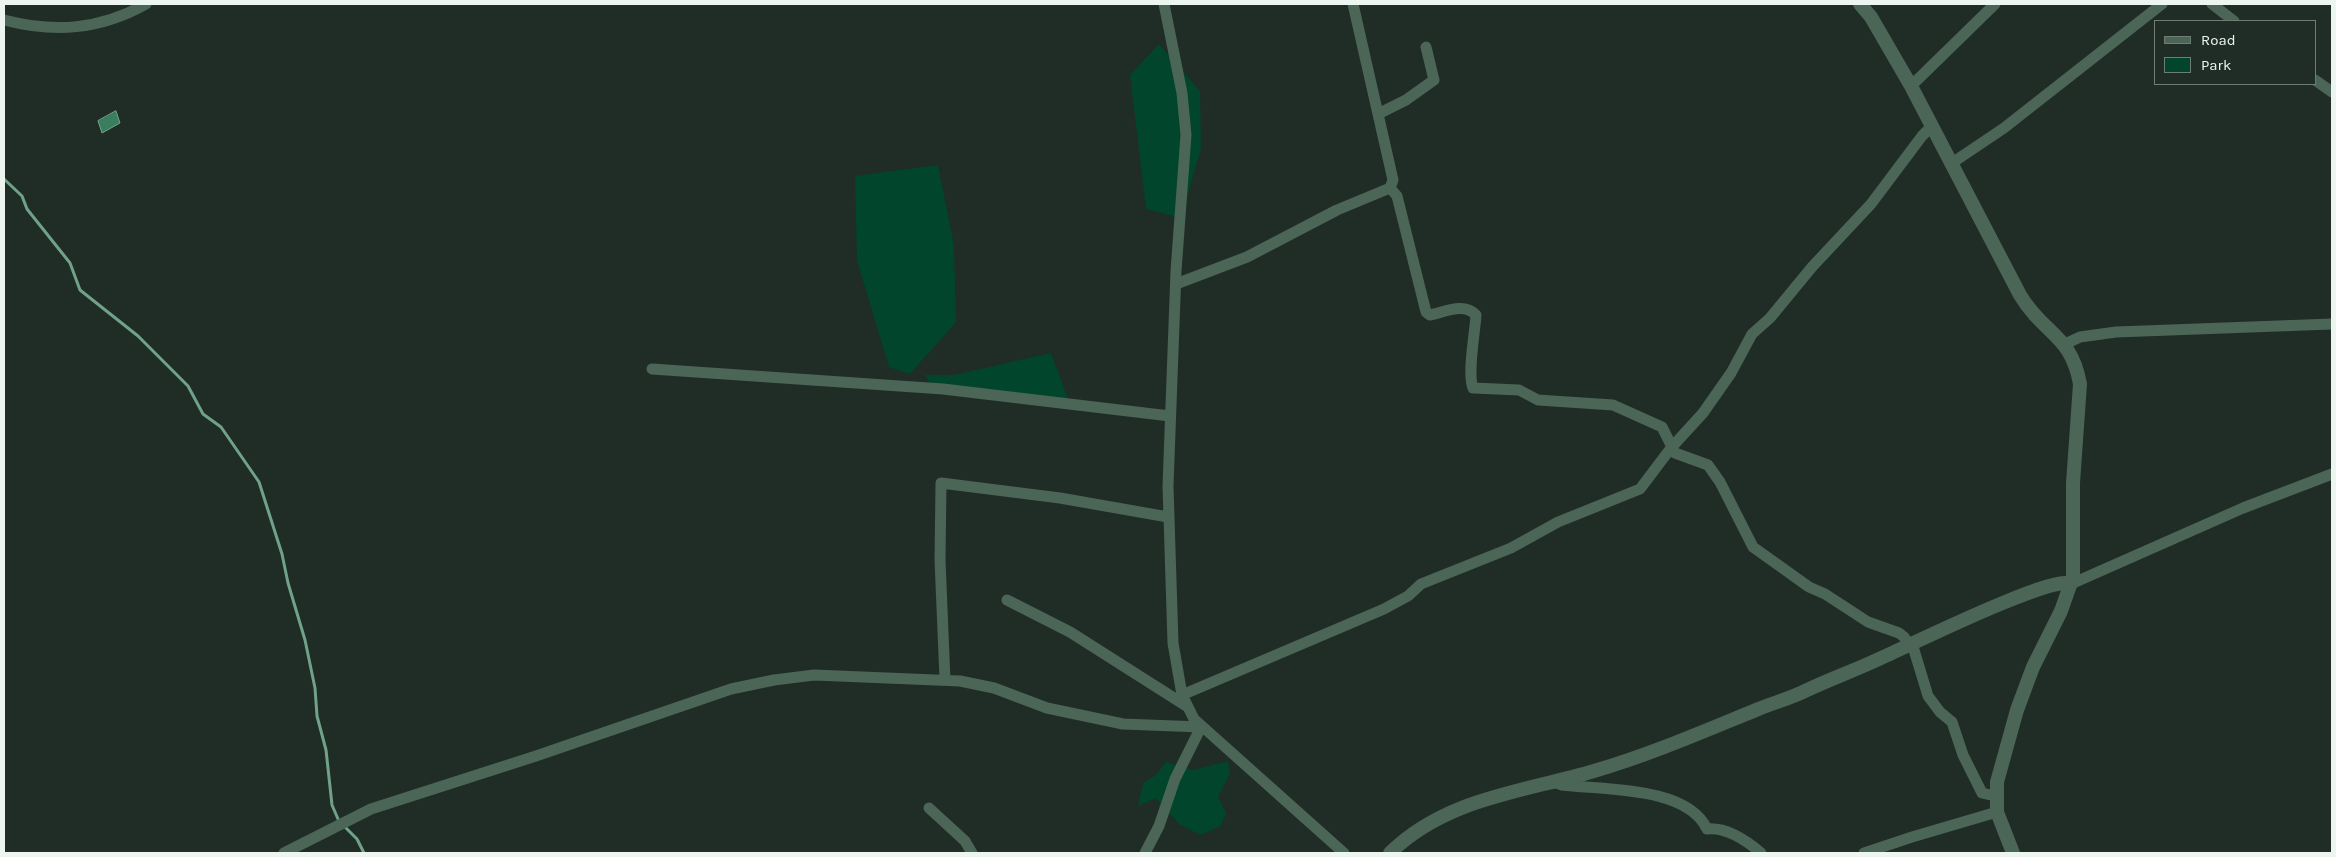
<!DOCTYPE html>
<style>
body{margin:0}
#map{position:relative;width:2336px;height:857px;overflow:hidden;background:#202c26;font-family:Karla,sans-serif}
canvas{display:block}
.frame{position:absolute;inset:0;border:5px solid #edf5f0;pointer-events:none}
.legend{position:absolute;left:2154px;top:20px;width:162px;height:65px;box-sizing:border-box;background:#202c26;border:1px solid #727c77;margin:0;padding:6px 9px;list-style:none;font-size:15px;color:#edf5f0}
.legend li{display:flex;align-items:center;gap:10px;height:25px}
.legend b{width:25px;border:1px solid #727c77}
</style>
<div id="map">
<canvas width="2336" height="857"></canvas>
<div class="frame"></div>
<ul class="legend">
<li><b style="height:6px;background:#4b6557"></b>Road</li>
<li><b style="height:14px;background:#00452c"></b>Park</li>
</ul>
</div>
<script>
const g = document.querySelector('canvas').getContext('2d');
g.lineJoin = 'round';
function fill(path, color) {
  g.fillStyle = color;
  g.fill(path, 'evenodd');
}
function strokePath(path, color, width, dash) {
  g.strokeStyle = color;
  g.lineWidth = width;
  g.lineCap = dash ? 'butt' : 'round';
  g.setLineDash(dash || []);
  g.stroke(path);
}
fill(new Path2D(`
 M1159,44L1200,91L1201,149L1181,218L1146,209L1130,75Z
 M938,165L954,245L956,322L910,374L889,367L857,261L855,176Z
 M1051,353L1070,404L932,388L925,375H954Z
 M1228,761L1230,773L1218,797L1226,813L1221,826L1200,835L1179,824L1156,798L1138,806L1143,783L1156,775L1166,762L1194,770Z`), '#00452c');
const water = new Path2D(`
 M116,111L120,123L102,133L98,121Z`);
fill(water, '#3a7e5f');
strokePath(water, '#70a28a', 1);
strokePath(new Path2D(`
 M4,179L22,196L27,209L70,263L80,290L138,336L188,386L203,414L221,427L259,482L282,554L288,583L305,640L315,688L317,716L326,750L332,805L338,819
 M344,826L357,839L364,853`), '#70a28a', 3);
strokePath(new Path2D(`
 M1164,4L1182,93L1186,135L1176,271L1168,486L1173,643L1182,695L1194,719L1344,853
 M2212,4L2234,21
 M4,20C54,33 100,30 146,4
 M2315,80L2332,92
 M1911,86L1995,4
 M1378,114L1406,100L1434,80L1426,47
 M1952,163L2004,128L2162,4
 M1390,188L1397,196L1426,312L1430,315C1445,312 1464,302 1476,315C1475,333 1467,374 1473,388L1519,390L1538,400L1613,405L1662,427L1675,453L1708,465L1720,482L1753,547L1809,587L1825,594L1868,622L1899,633L1904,637L1914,650L1928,696L1940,712L1952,722L1963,755L1982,793L1995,796
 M1176,284L1247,257L1337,210L1390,188L1393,180L1353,4
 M2065,344L2080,337L2116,332L2332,324
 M652,369L943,389L1170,416
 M2071,584L2243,508L2332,474
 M1007,600L1070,632L1188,707
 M945,680L940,560L941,483L1060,498L1168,517
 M1182,695L1384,609L1408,596L1421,584L1511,548L1558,522L1640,489L1671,448L1703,413L1731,373L1752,334L1770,318L1812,267L1871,204L1922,136L1932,126
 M1554,782L1562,785C1603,790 1687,786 1707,829C1726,827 1747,841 1761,853
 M929,808L965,841L972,853
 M284,853L371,809L536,756L731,689L774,680L814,675L960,681L994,688L1047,708L1123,724L1201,727L1175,779L1159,826L1145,853
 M1864,853L1912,837L1997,812`), '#4b6557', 11);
strokePath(new Path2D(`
 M1860,4L1871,17L1911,86L2020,295C2044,335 2071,334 2080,384L2073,483V577L2061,611L2033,667L2017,710L1997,782V812L2013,853
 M1390,853C1446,798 1523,792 1594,771C1649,755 1702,732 1756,710C1772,703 1789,699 1805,691C1830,679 1856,670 1881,658C1904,648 2058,572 2071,584`), '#4b6557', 14);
</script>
